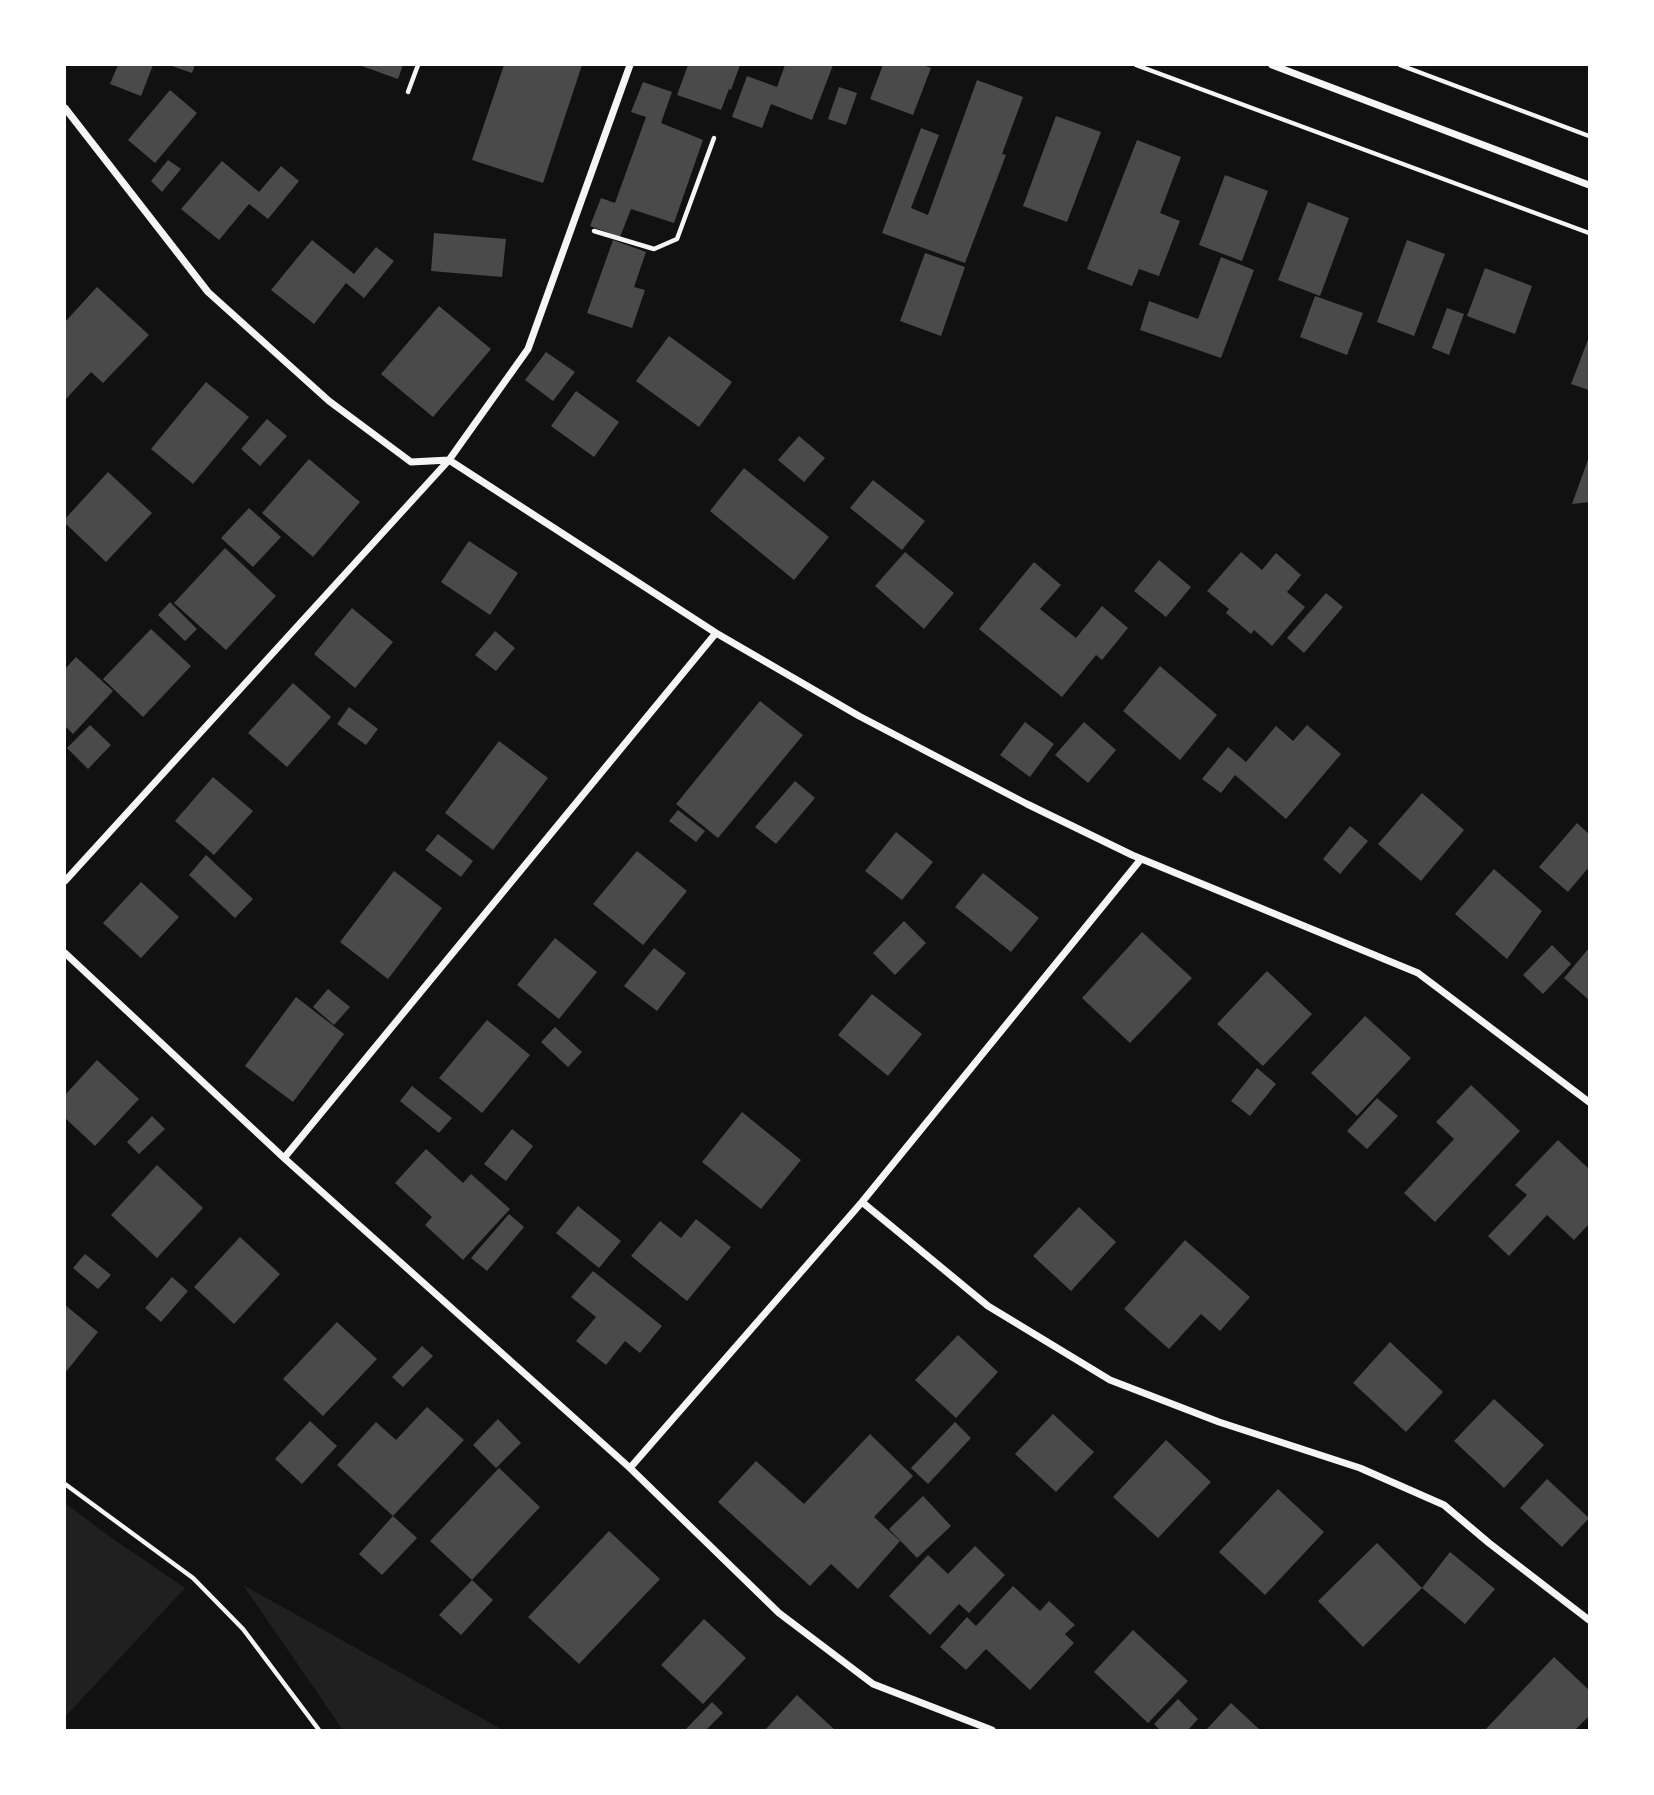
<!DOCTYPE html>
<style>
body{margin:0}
#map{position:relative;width:1654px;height:1795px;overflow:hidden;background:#111;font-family:Inter,sans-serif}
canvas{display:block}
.frame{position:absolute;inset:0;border:66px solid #fff;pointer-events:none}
</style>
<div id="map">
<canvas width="1654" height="1795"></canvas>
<div class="frame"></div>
</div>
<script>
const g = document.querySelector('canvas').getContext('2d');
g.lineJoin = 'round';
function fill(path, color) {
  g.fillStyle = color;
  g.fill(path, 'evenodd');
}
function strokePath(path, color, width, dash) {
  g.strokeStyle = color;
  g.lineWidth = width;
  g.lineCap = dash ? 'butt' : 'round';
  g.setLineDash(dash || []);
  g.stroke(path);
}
fill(new Path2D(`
 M65,1503L109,1536L185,1588L65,1717Z
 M243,1585L503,1730H343Z`), '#202020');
fill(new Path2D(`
 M118,65H153L141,96L110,84Z
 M169,65H195L192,73Z
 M359,65H403L398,79Z
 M504,65H582L543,183L472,160Z
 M688,65H740L731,90L729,89L721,110L677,95Z
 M785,65H833L812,120L771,104L762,128L732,117L747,76L777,87Z
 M883,65H923L931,68L913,115L870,99Z
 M977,80L1023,97L1002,154L1006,155L965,263L882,233L921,128L939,135L911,208L928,215Z
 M643,82L672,92L661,123L703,140L674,223L631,209L620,237L590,226L601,198L615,203L646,117L631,112Z
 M839,87L857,93L846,125L828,119Z
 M170,90L197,113L155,163L128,140Z
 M1056,116L1101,132L1067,222L1023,206Z
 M1137,140L1181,157L1160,213L1180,221L1159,276L1139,269L1132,286L1087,269Z
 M168,160L181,169L162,192L151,181Z
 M222,161L259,192L281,166L299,181L268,219L249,204L219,240L181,209Z
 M1225,175L1268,191L1242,261L1199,245Z
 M1308,202L1349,218L1320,296L1278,280Z
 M434,233L506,239L502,277L431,271Z
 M312,240L354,274L376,247L394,261L364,298L346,283L314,324L271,290Z
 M613,240L646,252L634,287L645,290L632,328L587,313Z
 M1407,240L1445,254L1414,336L1377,322Z
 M925,253L965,267L941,336L900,321Z
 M1221,257L1254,270L1221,358L1140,330L1149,301L1198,319Z
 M1485,268L1532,286L1515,334L1467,316Z
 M97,287L149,335L103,383L91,372L65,400V322Z
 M1315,296L1363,313L1347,355L1300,337Z
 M439,306L491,349L433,417L381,374Z
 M1447,308L1464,314L1449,355L1432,348Z
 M669,336L732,382L699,427L636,381Z
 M1589,337V390L1571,384Z
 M546,352L575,372L553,401L525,380Z
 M206,382L249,417L193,484L151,449Z
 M576,391L619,422L594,457L551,426Z
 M267,419L287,436L260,466L241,449Z
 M799,436L825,458L804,482L778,460Z
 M1589,457V502L1572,504Z
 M309,459L360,502L313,557L262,513Z
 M744,468L829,537L794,580L710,511Z
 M108,472L152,513L106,562L65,523V519Z
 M873,480L925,521L902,550L850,508Z
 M249,508L281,537L253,567L221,538Z
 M469,541L518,573L490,615L441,582Z
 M225,548L276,596L226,650L174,603Z
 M905,552L954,593L924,629L875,586Z
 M1241,552L1262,570L1276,553L1301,575L1287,592L1305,607L1272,646L1254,630L1251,634L1226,613L1229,609L1207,591Z
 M1159,560L1191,587L1166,617L1134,591Z
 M1034,562L1061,585L1040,609L1076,638L1102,606L1128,628L1102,660L1096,655L1062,697L979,629Z
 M1326,593L1343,607L1304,653L1287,638Z
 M170,602L197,629L185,641L158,615Z
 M352,608L393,642L355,688L314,654Z
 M151,629L191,666L143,717L103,679Z
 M495,631L515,648L496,671L475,655Z
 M76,657L113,691L73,734L65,726V669Z
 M1160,666L1217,715L1180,760L1123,711Z
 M293,683L331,717L287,767L248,733Z
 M760,701L803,735L718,838L676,804Z
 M349,707L378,729L366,745L337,724Z
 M1025,722L1054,744L1030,777L1000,755Z
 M1084,722L1116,750L1088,783L1055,755Z
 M90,725L111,745L88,769L67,748Z
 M1307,725L1341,754L1286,819L1235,775L1221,793L1202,779L1228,747L1246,762L1276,726L1293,741Z
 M499,741L548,778L493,850L445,813Z
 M213,777L253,811L214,855L175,821Z
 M795,781L815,798L776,844L755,827Z
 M1422,793L1464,830L1421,881L1378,844Z
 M678,810L705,831L696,842L669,821Z
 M1577,823L1589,834V867L1568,892L1539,867Z
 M1350,826L1368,841L1340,874L1323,859Z
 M896,832L933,862L902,900L865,871Z
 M438,834L473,861L461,877L425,850Z
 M637,851L687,891L643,945L593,904Z
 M206,855L253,899L235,918L189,875Z
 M1494,869L1542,911L1507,959L1455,914Z
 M394,871L442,908L388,979L340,942Z
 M983,873L1039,918L1011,952L955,907Z
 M141,882L179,917L141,958L103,923Z
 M904,921L926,943L895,975L873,953Z
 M1142,932L1192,978L1130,1043L1082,998Z
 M555,938L597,972L559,1019L517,985Z
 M1552,945L1571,964L1543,994L1523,975Z
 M654,948L686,973L657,1011L624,986Z
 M1589,948V1000L1564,978Z
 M1267,971L1312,1014L1263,1066L1217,1024Z
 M328,989L350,1007L334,1025L313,1007Z
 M872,994L922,1034L888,1076L838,1035Z
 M296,997L344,1034L293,1102L245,1066Z
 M1365,1016L1411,1058L1357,1116L1311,1073Z
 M487,1020L530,1055L482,1113L439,1078Z
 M555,1027L582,1052L568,1067L541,1042Z
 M97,1060L139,1099L95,1146L65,1118V1095Z
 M1257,1068L1276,1084L1250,1116L1231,1101Z
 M1471,1085L1520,1131L1435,1222L1404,1193L1454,1139L1436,1122Z
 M412,1086L452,1118L439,1133L400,1101Z
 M1377,1098L1398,1116L1367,1149L1347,1131Z
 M742,1112L801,1160L761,1209L702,1162Z
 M152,1116L165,1129L139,1154L127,1142Z
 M512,1129L533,1146L506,1181L484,1164Z
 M1558,1140L1589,1169V1224L1574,1240L1547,1215L1509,1256L1488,1236L1527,1195L1515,1185Z
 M426,1149L463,1183L471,1174L510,1209L463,1260L425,1225L432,1217L395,1183Z
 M157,1165L203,1208L157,1258L111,1215Z
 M578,1206L621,1241L599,1268L556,1233Z
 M1079,1207L1116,1242L1071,1291L1033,1256Z
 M509,1214L524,1227L487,1271L471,1258Z
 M696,1219L731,1247L687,1301L631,1256L660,1221L681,1238Z
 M240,1237L280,1274L234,1324L194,1287Z
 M1185,1240L1250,1297L1220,1331L1201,1314L1169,1349L1124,1309Z
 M85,1254L111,1275L98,1289L73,1268Z
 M593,1271L662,1326L640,1353L625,1341L606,1365L576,1341L596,1317L571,1297Z
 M172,1277L188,1291L161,1322L145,1308Z
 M65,1305L98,1332L65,1373Z
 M337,1322L377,1359L323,1416L283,1379Z
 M958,1335L998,1372L956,1418L915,1380Z
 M1390,1342L1443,1392L1406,1432L1353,1383Z
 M422,1346L433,1356L403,1387L392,1377Z
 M1494,1399L1544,1445L1504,1488L1454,1441Z
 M427,1407L464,1440L393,1516L337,1465L376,1422L396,1440Z
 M1053,1414L1094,1452L1056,1492L1015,1454Z
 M498,1419L521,1443L496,1468L473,1445Z
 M310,1421L337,1446L302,1484L275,1459Z
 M955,1422L971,1438L928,1484L911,1468Z
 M870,1434L913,1476L874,1517L900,1541L858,1589L831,1564L810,1586L718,1502L756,1461L804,1504Z
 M1166,1440L1211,1482L1158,1538L1113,1497Z
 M499,1468L540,1507L472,1580L493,1600L461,1635L439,1615L472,1580L430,1541Z
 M1547,1479L1589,1518L1562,1547L1520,1508Z
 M1278,1489L1324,1532L1265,1595L1219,1552Z
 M923,1496L951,1526L917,1558L889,1529Z
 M393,1516L417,1538L382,1575L359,1554Z
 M609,1531L660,1579L579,1664L528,1617Z
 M1377,1543L1422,1588L1363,1647L1318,1601Z
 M975,1546L1005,1575L969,1613L959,1604L930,1635L889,1596L928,1555L948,1574Z
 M1450,1552L1495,1589L1465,1624L1422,1588Z
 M1013,1586L1040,1611L1049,1601L1075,1625L1065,1634L1074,1643L1030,1690L986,1649L966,1670L940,1647L967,1617L976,1626Z
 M704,1619L746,1658L703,1704L661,1665Z
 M1133,1630L1188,1681L1148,1723L1094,1672Z
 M1554,1657L1589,1690V1716L1575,1730H1485Z
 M797,1695L835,1730H765Z
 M1178,1699L1198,1719L1188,1730H1160L1154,1724Z
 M712,1702L723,1713L706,1730H685Z
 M1231,1703L1260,1730H1206Z`), '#4a4a4a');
strokePath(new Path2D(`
 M1136,65L1589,233
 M1400,65L1589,136
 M408,92L418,65
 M594,231L654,249L677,239L714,138
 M65,1484L193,1578L243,1629L319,1730`), '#f5f5f5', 4.5);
strokePath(new Path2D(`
 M1272,65L1589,185
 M65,108L208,292L329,401L411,462L449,460L716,633L859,716L1027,804L1132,855L1418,973L1589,1102
 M65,881L449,460L528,349L630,65
 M65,953L284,1158L630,1468L779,1613L873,1684L992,1730
 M284,1158L716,633
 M862,1202L988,1306L1110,1380L1219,1422L1360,1468L1444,1505L1489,1543L1589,1620
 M630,1468L862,1202L1141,859`), '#f5f5f5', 7);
</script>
